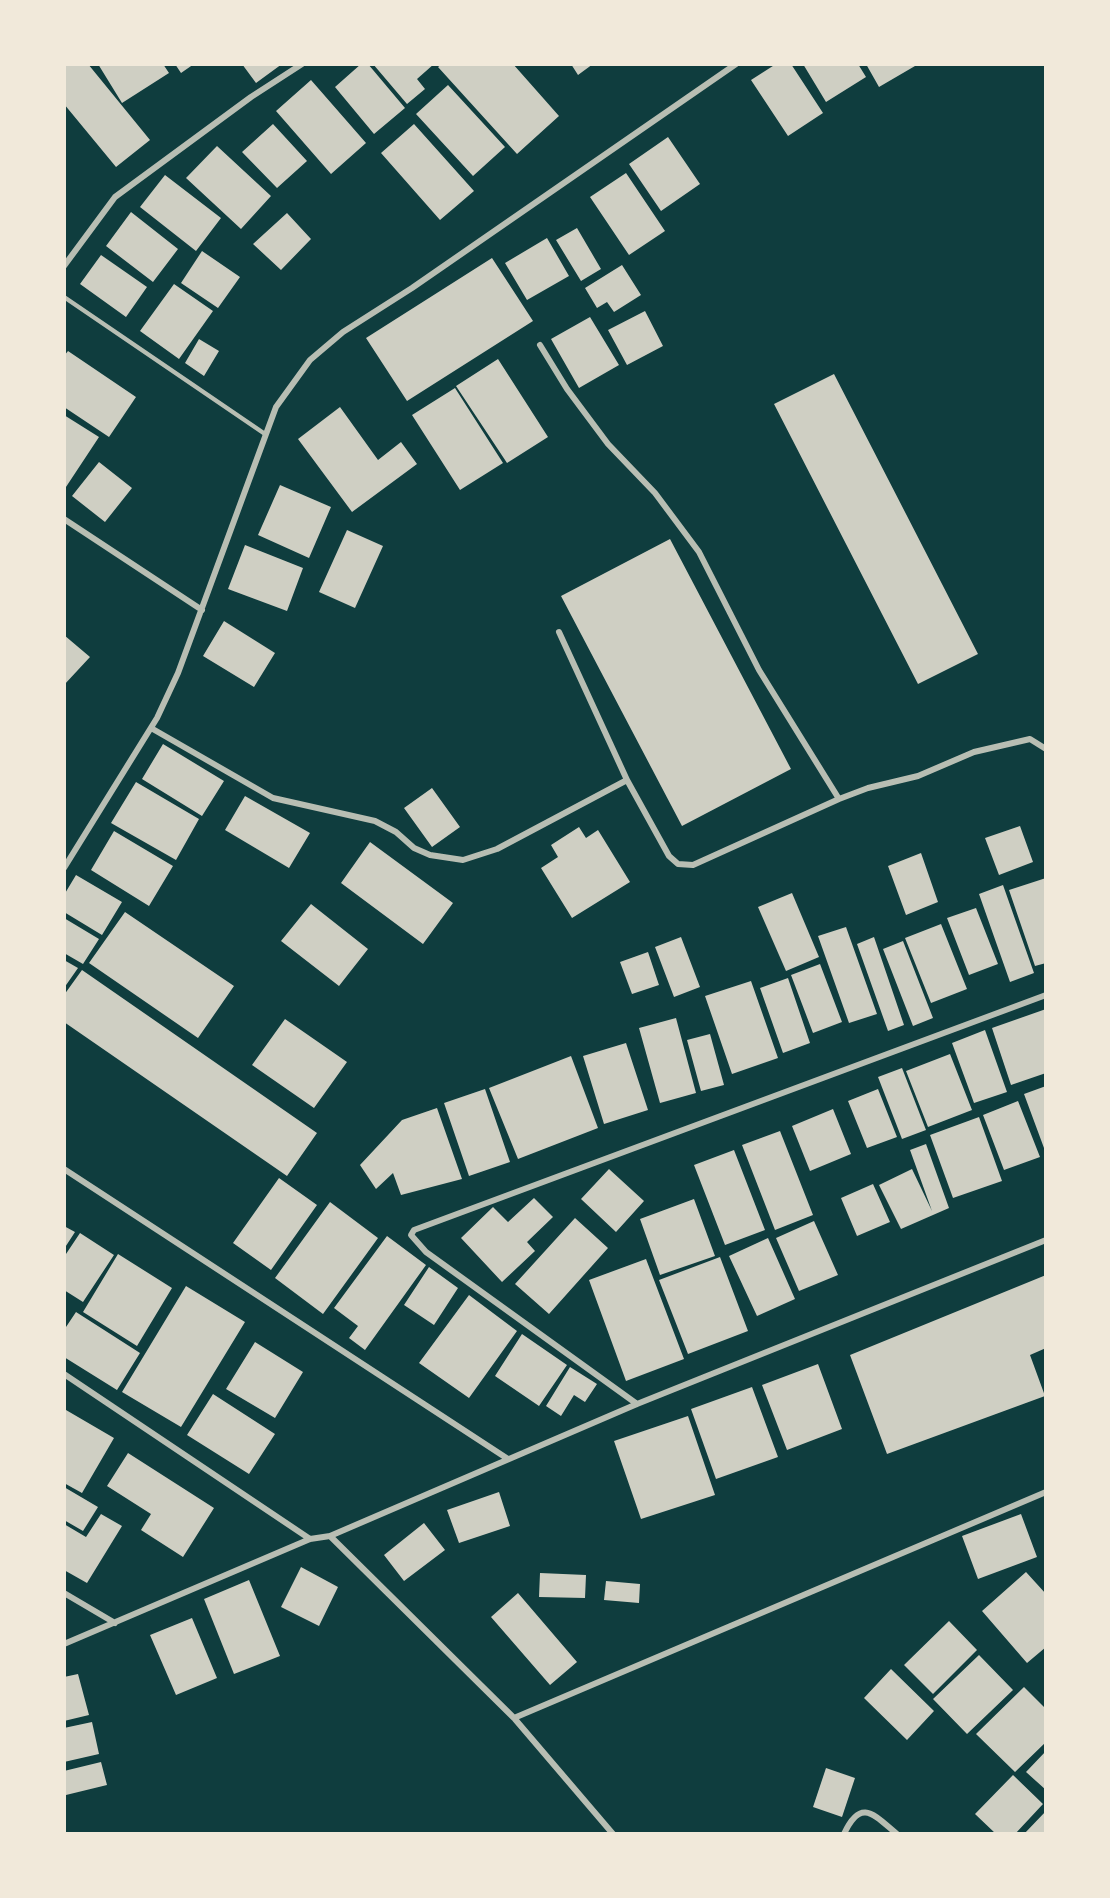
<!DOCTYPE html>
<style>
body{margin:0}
#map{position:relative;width:1110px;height:1898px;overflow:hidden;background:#0f3d3e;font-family:Rubik,sans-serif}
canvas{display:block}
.frame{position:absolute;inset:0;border:66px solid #f1e9da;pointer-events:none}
</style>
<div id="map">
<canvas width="1110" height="1898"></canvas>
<div class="frame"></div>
</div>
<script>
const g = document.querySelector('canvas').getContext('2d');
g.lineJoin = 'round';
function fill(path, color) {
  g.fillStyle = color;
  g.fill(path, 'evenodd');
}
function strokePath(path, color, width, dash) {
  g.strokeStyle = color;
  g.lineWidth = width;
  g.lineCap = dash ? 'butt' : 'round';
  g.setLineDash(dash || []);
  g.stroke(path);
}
fill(new Path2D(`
 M64,64H88L150,140L116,167L64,104Z
 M98,64H163L169,73L122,103Z
 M175,64H194L181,73Z
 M242,64H282L256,83Z
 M361,64H368L405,108L374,134L335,87Z
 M373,64H434L417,79L425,89L407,104Z
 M442,64H513L559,116L517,154L438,67Z
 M571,64H593L578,75Z
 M776,64H791L823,113L788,136L751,80Z
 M803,64H858L866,77L826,102Z
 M866,64H914L915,66L879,87Z
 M311,80L366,143L331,174L276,111Z
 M448,85L505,147L473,176L416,114Z
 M273,124L307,161L277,188L242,152Z
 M414,124L474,191L440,220L381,153Z
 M668,137L700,184L661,211L629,164Z
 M217,146L271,196L241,229L186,178Z
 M626,173L665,231L629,255L590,197Z
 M165,175L221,218L196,251L140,207Z
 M131,212L178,249L153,282L106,246Z
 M287,213L311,239L281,270L253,244Z
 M577,228L601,269L581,281L556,240Z
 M547,238L569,276L527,300L505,263Z
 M202,251L240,277L218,308L181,283Z
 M101,255L147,287L126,317L80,284Z
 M492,258L533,321L407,401L366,338Z
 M622,265L641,295L614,312L607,302L597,308L585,288Z
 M174,284L213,311L179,359L140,331Z
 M645,311L663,346L627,365L608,330Z
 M590,317L619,365L579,388L551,339Z
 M199,339L219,351L204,376L185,363Z
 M68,351L136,397L109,437L64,407V356Z
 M498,359L548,437L507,463L456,386Z
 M834,374L978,654L918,684L774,404Z
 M455,388L503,463L460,490L412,415Z
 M340,407L378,460L401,442L417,464L352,512L298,439Z
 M64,415L99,437L64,490Z
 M99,462L132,488L105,522L72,496Z
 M280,485L331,507L309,558L258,535Z
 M347,530L383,546L355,608L319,592Z
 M670,539L791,769L682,826L561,596Z
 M245,545L303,568L287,611L228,589Z
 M224,621L275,653L254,687L203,656Z
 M64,635L90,657L64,685Z
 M163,744L224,781L202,816L142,779Z
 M136,782L199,819L176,860L111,823Z
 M432,788L460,827L432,847L404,808Z
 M245,796L310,833L289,868L225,830Z
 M1020,826L1033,862L999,875L985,838Z
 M579,827L586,838L598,830L630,882L572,918L541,868L558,857L551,845Z
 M114,831L173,866L149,906L91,870Z
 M370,842L453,903L423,944L341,883Z
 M921,853L938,902L906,915L888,866Z
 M76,875L122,902L102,935L64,912V895Z
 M1046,878V963L1035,966L1009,890Z
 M1003,885L1034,973L1010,982L979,894Z
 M792,893L819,957L786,971L758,907Z
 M311,904L368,949L339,986L281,941Z
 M976,908L998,964L969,975L947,918Z
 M125,912L234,986L198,1038L89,963Z
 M64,918L99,939L83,964L64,953Z
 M941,924L967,989L931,1003L905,938Z
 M846,927L877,1014L849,1023L818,936Z
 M681,937L700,987L674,997L655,947Z
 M874,937L904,1025L888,1031L857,944Z
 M903,941L933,1018L913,1026L883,949Z
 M648,952L659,985L632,994L620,962Z
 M64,960L78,968L64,988Z
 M820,964L842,1022L813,1033L791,975Z
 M82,970L317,1133L287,1176L64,1022V995Z
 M788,978L810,1043L783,1053L760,988Z
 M751,981L778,1058L732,1074L705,996Z
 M1046,1009V1073L1011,1085L992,1028Z
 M676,1018L696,1093L660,1103L639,1028Z
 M285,1019L347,1062L314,1108L252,1065Z
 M985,1030L1007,1092L974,1103L952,1043Z
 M710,1034L724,1085L701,1091L687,1040Z
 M626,1043L648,1110L604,1124L583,1056Z
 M950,1054L972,1110L928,1127L906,1071Z
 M571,1056L598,1128L518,1159L489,1088Z
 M902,1068L926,1130L902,1139L878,1077Z
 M1046,1086V1148H1044L1024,1094Z
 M485,1089L510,1162L469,1176L444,1103Z
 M878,1089L897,1137L867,1148L848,1101Z
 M1018,1101L1040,1157L1004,1170L983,1115Z
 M437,1108L462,1179L401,1195L393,1173L376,1189L360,1165L402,1120Z
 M833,1109L851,1154L810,1171L792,1126Z
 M979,1117L1002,1181L953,1198L930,1135Z
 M780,1131L813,1215L775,1230L742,1145Z
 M926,1144L949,1208L901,1229L879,1185L912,1169L932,1211L910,1150Z
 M734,1150L765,1230L725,1245L694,1165Z
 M609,1169L644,1201L616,1232L581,1199Z
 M279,1178L317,1205L271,1270L233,1243Z
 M873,1184L890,1222L857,1236L841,1198Z
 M534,1198L553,1217L527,1242L535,1251L502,1282L461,1238L493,1207L508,1222Z
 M694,1199L715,1256L660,1275L640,1219Z
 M330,1202L378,1238L323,1314L275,1278Z
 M575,1218L608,1248L549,1314L515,1284Z
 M814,1221L838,1275L799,1291L776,1238Z
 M64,1226L75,1232L64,1249Z
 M80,1233L114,1255L83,1302L64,1290V1257Z
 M387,1236L426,1265L365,1350L349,1338L358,1326L334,1308Z
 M768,1238L795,1299L757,1316L729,1256Z
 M118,1254L172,1288L137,1346L83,1312Z
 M720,1257L748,1331L688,1354L659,1280Z
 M646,1259L684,1359L626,1381L589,1280Z
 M429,1267L458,1288L434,1325L404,1305Z
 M1046,1275V1348L1030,1355L1045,1396L887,1454L850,1355Z
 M186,1286L245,1322L181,1427L122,1392Z
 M469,1295L517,1331L469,1398L419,1363Z
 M76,1312L140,1353L117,1390L64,1357V1330Z
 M522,1334L567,1365L539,1406L495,1376Z
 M255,1342L303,1372L275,1418L226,1389Z
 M818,1364L842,1429L787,1450L762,1385Z
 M570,1367L597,1384L585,1402L574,1395L561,1416L546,1406Z
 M752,1387L778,1457L716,1479L691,1409Z
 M213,1394L275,1434L249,1474L187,1435Z
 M66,1410L114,1438L82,1493L64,1483Z
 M688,1416L715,1495L641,1519L614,1441Z
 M128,1453L214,1508L183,1557L141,1530L151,1514L107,1486Z
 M64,1487L98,1507L83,1531L64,1520Z
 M499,1492L510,1526L459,1543L447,1510Z
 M101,1514L122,1526L87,1583L64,1570V1524L86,1537Z
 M1021,1514L1037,1557L978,1579L962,1536Z
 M424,1523L445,1550L404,1581L384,1555Z
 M301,1567L338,1587L319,1626L281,1607Z
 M1026,1572L1046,1594V1647L1027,1663L982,1611Z
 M540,1573L586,1575L585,1598L539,1597Z
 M249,1580L280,1656L234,1674L204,1599Z
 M606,1581L640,1584L639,1603L604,1600Z
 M518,1593L577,1662L550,1685L491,1617Z
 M192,1618L217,1678L176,1695L150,1635Z
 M949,1621L977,1650L933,1694L904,1665Z
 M979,1655L1013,1690L967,1734L933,1699Z
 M891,1669L934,1711L907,1740L864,1698Z
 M78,1674L89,1715L64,1721V1677Z
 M1024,1687L1046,1709V1742L1015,1772L976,1734Z
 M92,1722L99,1754L64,1762V1728Z
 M1046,1751V1790L1026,1772Z
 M101,1762L107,1785L66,1795L64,1771Z
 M826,1768L855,1778L842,1817L813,1807Z
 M1013,1775L1043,1804L1015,1834H996L975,1814Z
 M1046,1811V1834H1024Z`), '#cfcfc3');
strokePath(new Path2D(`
 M64,297L265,434`), '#b8beb3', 4.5);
strokePath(new Path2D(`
 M64,266L115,197L251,97L302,64
 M540,345L567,389L608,444L655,493L699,552L759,670L839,799L868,788L918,776L974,752L1030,739L1046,749
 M64,519L202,610
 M559,632L627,780L669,856L678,864L693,865L839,799
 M151,728L273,798L375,821L396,832L414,848L430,855L463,860L497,849L627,780
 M64,868L157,718L178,673L276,407L310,360L343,332L412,288L736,64
 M64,1169L508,1459
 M64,1374L310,1539
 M637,1404L426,1252L411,1235L414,1230L1046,995
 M330,1536L514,1718L613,1834
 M64,1593L115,1623
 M64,1644L310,1539L330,1536L637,1404L1046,1240
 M514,1718L1046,1492
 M844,1834C861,1797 874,1815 897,1834`), '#b8beb3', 6);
</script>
